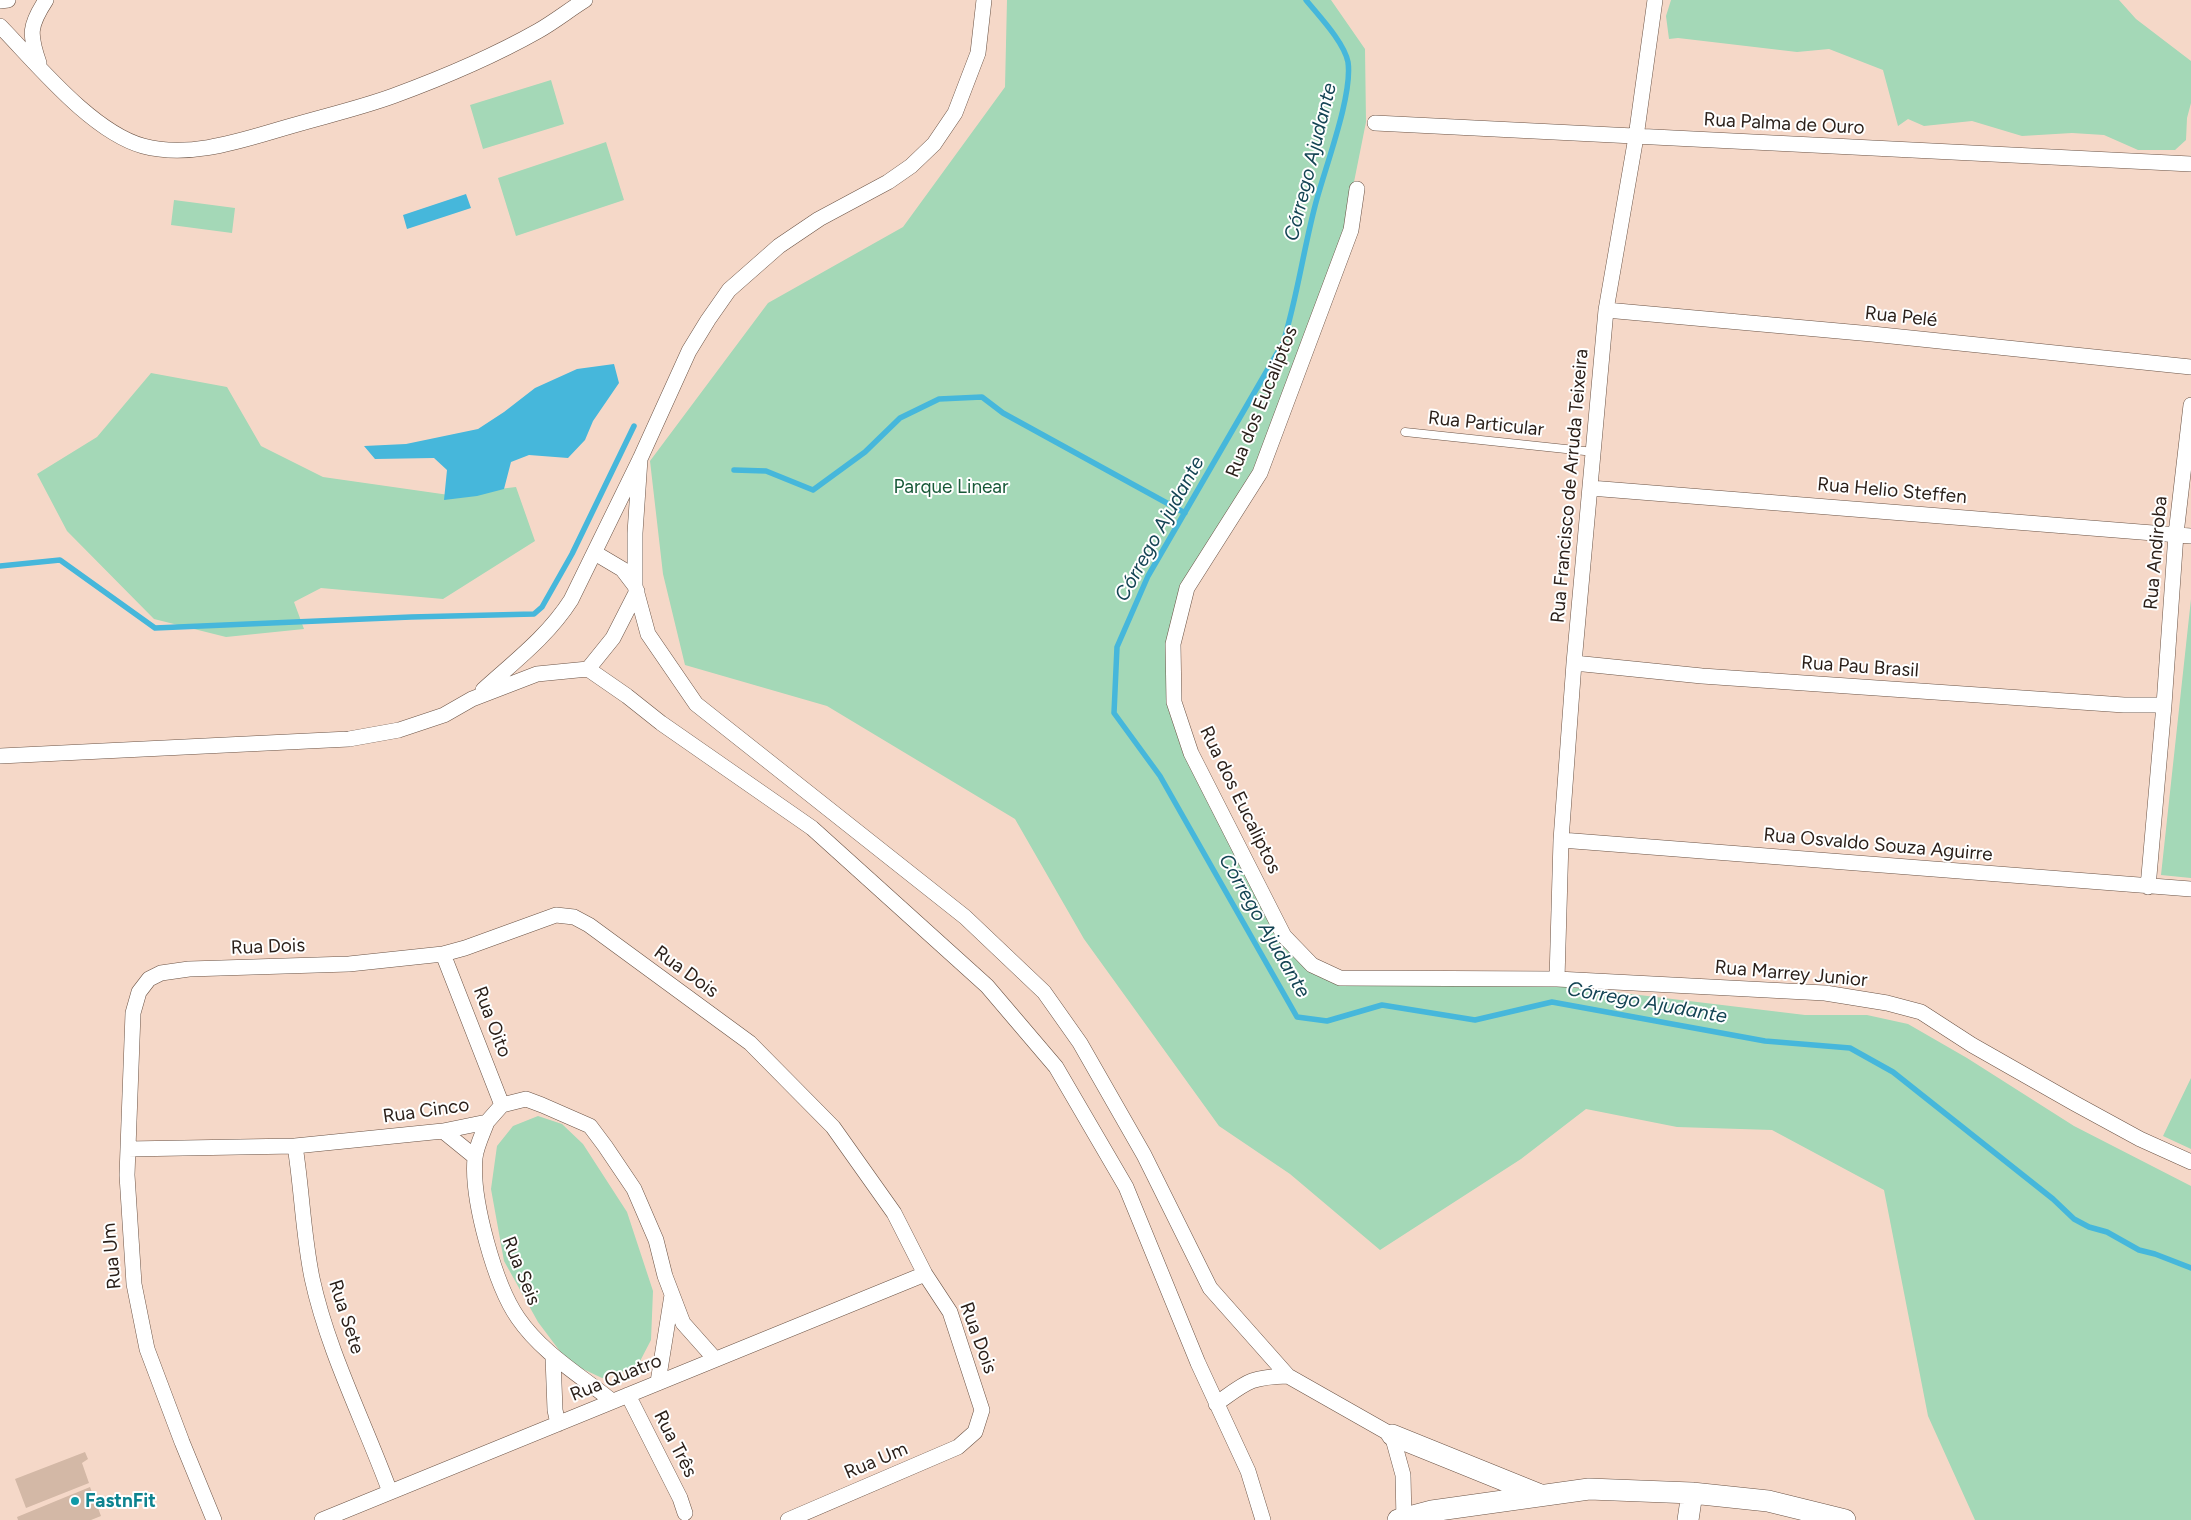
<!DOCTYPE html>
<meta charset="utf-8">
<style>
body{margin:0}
canvas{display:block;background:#f5d8c8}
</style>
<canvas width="2191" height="1520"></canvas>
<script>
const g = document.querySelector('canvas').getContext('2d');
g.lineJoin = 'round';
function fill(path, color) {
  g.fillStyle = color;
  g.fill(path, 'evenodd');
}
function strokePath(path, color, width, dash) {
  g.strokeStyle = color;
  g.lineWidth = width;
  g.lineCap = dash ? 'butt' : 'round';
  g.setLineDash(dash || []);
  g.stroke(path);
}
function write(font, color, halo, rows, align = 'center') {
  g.font = font + ' Figtree,sans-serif';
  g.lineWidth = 4;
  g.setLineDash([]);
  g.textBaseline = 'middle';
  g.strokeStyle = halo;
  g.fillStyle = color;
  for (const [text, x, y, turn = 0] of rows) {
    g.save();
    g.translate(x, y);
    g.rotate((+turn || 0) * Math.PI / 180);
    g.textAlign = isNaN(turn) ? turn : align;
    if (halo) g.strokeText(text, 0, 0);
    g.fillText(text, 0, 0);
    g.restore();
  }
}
fill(new Path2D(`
 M1007,0H1331L1365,49L1366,122L1345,227L1254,470L1181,585L1168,699L1280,937L1336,979L1548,984L1805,1015H1867L1908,1024L1967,1058L2074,1126L2191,1186V1520H1975L1928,1416L1884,1190L1772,1130L1677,1127L1586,1109L1521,1159L1380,1250L1290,1174L1219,1126L1084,939L1015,819L827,706L685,665L663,574L650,461L768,303L903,227L1005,87Z
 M1671,0H2119L2136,19L2191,61V103L2187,118L2186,140L2175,150H2138L2104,135L2072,133L2022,136L1972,121L1924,126L1908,119L1898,126L1883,70L1829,49L1797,52L1678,38L1669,39L1666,16Z
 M551,80L564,124L483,149L470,105Z
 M606,142L624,200L516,236L498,178Z
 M174,200L235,208L232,233L171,225Z
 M151,373L227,387L261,446L323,477L449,495L516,487L535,541L443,599L321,588L294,602L304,629L226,637L154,619L67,531L37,474L97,437Z
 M2191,599V878L2161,875Z
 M2191,1078V1149L2163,1136Z
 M538,1116L562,1124L583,1144L627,1212L653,1291L651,1340L637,1367L602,1378L568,1362L538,1322L504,1261L491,1189L497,1146L513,1126Z`), '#a4d8b7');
fill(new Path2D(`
 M466,194L471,208L407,229L403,215Z
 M614,364L619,383L593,421L585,440L568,458L529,455L511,462L504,489L477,496L444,500L447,470L434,458L375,459L364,446L406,444L478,429L504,412L535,388L577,369Z`), '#46b7db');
strokePath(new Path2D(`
 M1306,0C1319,16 1344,42 1348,62C1353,96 1324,170 1315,206C1303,252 1297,298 1283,343L1148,576L1117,647L1114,713L1160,776L1297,1017L1327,1021L1382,1005L1475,1020L1552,1002L1765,1041L1850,1048L1893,1072L2053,1199L2074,1219L2089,1227L2107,1232L2139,1250L2155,1254L2191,1268
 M734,470L766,471L813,490L865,452L900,418L939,399L982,397L1003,413L1185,513
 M0,566L60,560L155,628L411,617L534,614L542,607L572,554L634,426`), '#46b7db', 5.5);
fill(new Path2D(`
 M85,1452L88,1459L82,1463L89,1483L26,1508L15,1479Z
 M90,1487L101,1516L91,1520H18L17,1517Z`), '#d3b8a6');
const lane = new Path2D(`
 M1405,432L1594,452`);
const street = new Path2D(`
 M0,1L8,0
 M0,26C37,64 92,132 143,146C192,159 245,139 291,126C325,116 360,108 393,96C442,78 492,57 538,31C554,22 569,10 585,0
 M39,63C29,34 29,26 46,0
 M1375,123L2191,164
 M1357,189L1351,230L1260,473L1187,588L1173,644L1174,702L1191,753L1284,936L1312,965L1340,978L1557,979L1825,993L1887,1003L1921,1012L1972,1045L2074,1103L2140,1139L2191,1162
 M1606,310L1872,334L2191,367
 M640,459L635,533V586L648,634L696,704L965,917L1044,992L1080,1043L1144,1155L1210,1288L1288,1376L1392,1435L1403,1475L1404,1520
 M1590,488L2191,536
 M595,553L622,569L635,586
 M1574,663L1702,676L2124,705H2164L2176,534L2191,405
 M588,669L613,638L637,591
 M483,690C515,661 548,636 571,600L640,459L689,351L708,320L729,290L779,246L819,219L888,182L911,166L934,144L955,113L978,53L984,0
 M0,756L349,739L399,730L444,715L472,699L537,674L588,669L627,696L661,723L812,828L987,986L1056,1067L1126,1187L1198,1363L1248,1471L1263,1520
 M1561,840L2191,889
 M2148,887L2164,705
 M443,954L502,1105
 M1557,979L1561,840L1574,663L1606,310L1636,137L1655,0
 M487,1122C483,1133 476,1147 475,1158C471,1199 495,1285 518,1318C542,1353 580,1375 612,1401
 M443,1131L475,1157
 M295,1146C302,1190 303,1234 312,1278C328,1352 364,1421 390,1492
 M128,1149L295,1146L443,1131L487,1122L502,1105L526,1099L542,1105L590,1126L605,1146L634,1189L656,1240L665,1276L683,1323L715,1359
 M553,1357L555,1410L558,1424
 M658,1382L672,1295
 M628,1395L680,1498L685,1513
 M1216,1404C1247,1382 1249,1377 1288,1376
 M214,1520L182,1442L147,1349L134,1284L127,1175L133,1013L139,992L149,979L161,973L189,969L349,964L443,954L465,948L556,915L574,917L589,925L750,1043L833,1127L894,1213L925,1274L950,1312L982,1410L975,1432L958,1447L788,1520
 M322,1520L925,1274`);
const secondary = new Path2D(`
 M1392,1435L1538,1494
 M1398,1520L1432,1511L1589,1489L1692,1493L1768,1501L1845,1520
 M1688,1520L1692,1493`);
strokePath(lane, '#6b5345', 9);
strokePath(street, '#6b5345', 16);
strokePath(secondary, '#6b5345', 22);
strokePath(lane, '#fff', 8);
strokePath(street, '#fff', 15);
strokePath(secondary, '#fff', 21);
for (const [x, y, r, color] of [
 [75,1501,5,"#0f9aa8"]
]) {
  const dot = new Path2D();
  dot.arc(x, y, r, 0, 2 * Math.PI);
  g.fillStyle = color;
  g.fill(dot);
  strokePath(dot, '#fff', 2);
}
write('19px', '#291e18', '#fff', [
 ["Rua Palma de Ouro",1784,124,3],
 ["Rua Pelé",1901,317,6],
 ["Rua dos Eucaliptos",1262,402,-68],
 ["Rua Particular",1486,424,6],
 ["Rua Francisco de Arruda Teixeira",1570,486,-85],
 ["Rua Helio Steffen",1892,491,5],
 ["Rua Andiroba",2156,553,-85],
 ["Rua Pau Brasil",1860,667,4],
 ["Rua dos Eucaliptos",1240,800,64],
 ["Rua Osvaldo Souza Aguirre",1878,845,5],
 ["Rua Dois",268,947,-2],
 ["Rua Dois",686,972,36],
 ["Rua Marrey Junior",1791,974,5],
 ["Rua Oito",492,1022,69],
 ["Rua Cinco",426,1111,-8],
 ["Rua Um",112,1256,-95],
 ["Rua Seis",521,1271,68],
 ["Rua Sete",346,1317,72],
 ["Rua Dois",978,1338,70],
 ["Rua Quatro",616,1378,-22],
 ["Rua Três",675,1444,63],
 ["Rua Um",876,1461,-23]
]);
write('19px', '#185938', '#fff', [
 ["Parque Linear",951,487]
]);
write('bold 19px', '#0d838f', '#fff', [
 ["FastnFit",85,1501]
], 'left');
write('italic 20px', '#144454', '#fff', [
 ["Córrego Ajudante",1311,162,-76],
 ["Córrego Ajudante",1160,529,-61],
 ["Córrego Ajudante",1264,926,60],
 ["Córrego Ajudante",1647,1003,10]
]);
</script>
